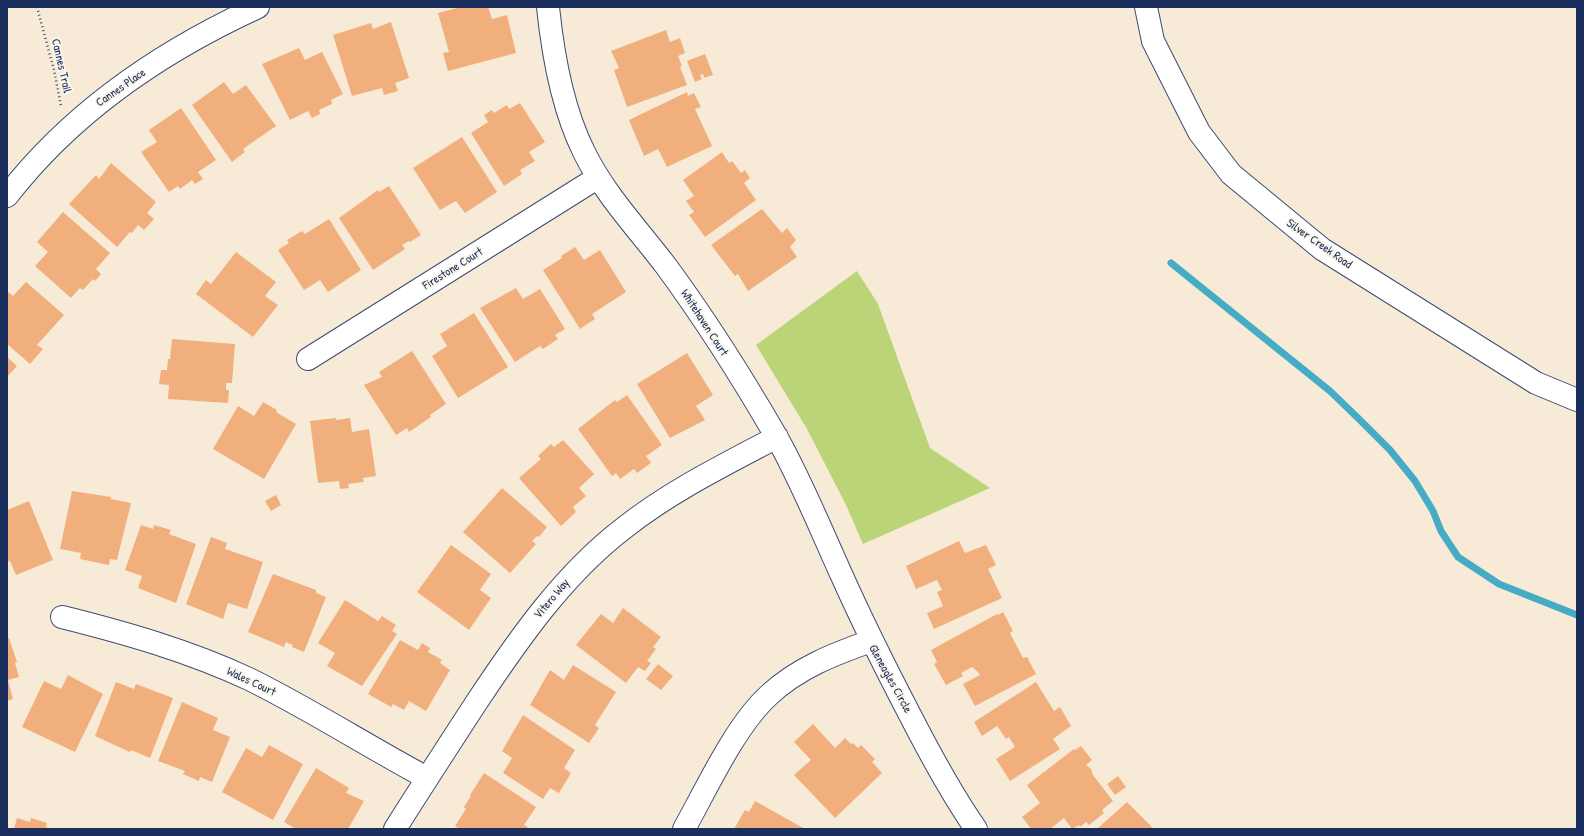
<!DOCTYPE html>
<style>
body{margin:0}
#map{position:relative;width:1584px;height:836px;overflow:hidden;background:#f7ebd7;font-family:"Patrick Hand",sans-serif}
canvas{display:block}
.frame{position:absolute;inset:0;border:8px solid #1b2f5e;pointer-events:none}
</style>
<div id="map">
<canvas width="1584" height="836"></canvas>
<div class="frame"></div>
</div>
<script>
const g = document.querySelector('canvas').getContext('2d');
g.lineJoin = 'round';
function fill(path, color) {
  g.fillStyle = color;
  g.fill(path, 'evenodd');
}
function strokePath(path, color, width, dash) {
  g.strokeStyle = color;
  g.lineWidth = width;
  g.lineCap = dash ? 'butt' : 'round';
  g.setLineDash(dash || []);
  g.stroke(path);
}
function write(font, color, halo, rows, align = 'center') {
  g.font = font + ' "Patrick Hand",sans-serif';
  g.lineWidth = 4;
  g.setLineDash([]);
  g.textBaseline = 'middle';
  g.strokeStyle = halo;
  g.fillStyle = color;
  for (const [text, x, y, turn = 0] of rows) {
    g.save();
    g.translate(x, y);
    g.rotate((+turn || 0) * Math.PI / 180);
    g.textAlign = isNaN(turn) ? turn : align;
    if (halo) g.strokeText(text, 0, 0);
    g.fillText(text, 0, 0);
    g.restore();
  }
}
fill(new Path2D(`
 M857,271L878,304L930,448L990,488L863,544L846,505L807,429L756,345Z`), '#bcd478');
strokePath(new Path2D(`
 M1171,263L1330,391L1360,420L1390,450L1415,481L1433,511L1441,531L1458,557L1499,584L1577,615`), '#46abc5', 7);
fill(new Path2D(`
 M461,7H488L492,19L507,15L516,53L448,71L443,53L449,52L438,13Z
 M391,22L409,78L395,83L398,91L384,95L382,88L352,96L333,35L371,23L373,29Z
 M666,30L670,42L680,38L685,53L678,56L682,66L680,67L687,85L627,107L614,70L619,68L611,51Z
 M299,48L305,60L322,52L343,94L331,100L332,104L319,110L320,114L312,118L308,111L290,120L262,64Z
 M705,54L713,75L704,78L703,74L700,75L702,79L695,82L687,61Z
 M224,82L233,94L246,85L276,126L243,149L245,152L232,162L192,105Z
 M687,92L688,96L694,93L701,107L695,109L712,146L667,167L658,149L644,156L629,120Z
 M520,103L545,142L529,152L535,161L520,170L522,174L504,186L471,133L488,122L484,115L492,110L494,113L507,105L509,109Z
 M181,108L216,160L198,172L203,179L195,184L192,180L180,189L178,186L169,192L141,152L157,142L149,130Z
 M462,137L497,192L465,213L456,201L440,210L413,168Z
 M722,152L729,163L732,161L741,173L745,170L750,178L744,183L756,200L705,237L689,215L694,212L686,201L694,196L683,180Z
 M111,163L156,202L147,213L154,219L144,230L138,225L132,233L130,232L117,247L69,204L96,175L99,179Z
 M389,186L421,235L410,242L409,241L402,245L405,249L373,270L339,218L378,190L379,192Z
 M762,209L782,233L787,228L796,240L790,247L797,257L748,291L738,274L735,276L711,245Z
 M63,212L110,253L96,269L101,274L95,281L93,279L83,290L80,288L71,298L35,266L48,252L37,242Z
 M329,219L361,270L328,292L320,280L304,290L278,250L289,243L287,240L302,231L305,234Z
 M575,247L584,260L600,250L626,292L592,314L595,319L580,329L543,270L562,258L561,256Z
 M236,252L276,282L265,296L278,305L253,337L196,294L206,280L211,284Z
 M26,282L64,315L37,345L43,349L30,364L7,344V291L13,296Z
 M516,288L523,299L540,289L565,329L555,335L558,339L543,349L540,346L515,362L480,308Z
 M474,313L508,367L458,398L432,356L447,346L440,334Z
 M172,339L235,344L232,383H226V390H229L228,403L168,399L169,385L159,384L161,370H167L168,359H170Z
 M412,351L446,404L430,415L431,417L409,432L407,428L396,435L364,385L382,377L379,372Z
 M687,353L713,395L696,406L705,420L670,438L637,384Z
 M7,357L17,366L7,377Z
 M627,395L662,445L646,456L651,463L637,473L634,469L620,479L616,473L612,476L578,429L615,400L617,402Z
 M263,402L277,410L276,412L296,424L264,479L213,449L238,406L254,416Z
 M336,418V420L350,418L352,432L369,429L376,476L363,478L364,482L348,484L349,488L340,489L339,481L318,483L310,421Z
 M563,440L594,474L579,488L586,496L573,507L576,512L561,526L519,478L541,459L538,456L551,444L554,447Z
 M502,488L547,527L539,537L537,536L532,541L536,544L510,573L463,532Z
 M72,491L111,497V499L131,503L117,560L110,559L109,565L80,559L81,553L60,549Z
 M276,495L281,505L271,511L265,501Z
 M29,501L53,560L16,575L10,561L7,562V510Z
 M141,525L153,529L154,525L171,530L169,534L196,544L176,603L138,588L142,576L125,570Z
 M211,537L227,543L225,549L263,562L247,609L228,603L223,619L186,604Z
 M959,541L965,553L986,545L996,565L988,569L1002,598L934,629L927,613L943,606L937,592L942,590L937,580L916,589L906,566Z
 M451,545L491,574L480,590L491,598L469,630L417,592Z
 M273,574L316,590V593L326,597L304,652L292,647L293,645L286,642L284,647L248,632Z
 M345,600L378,621L382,616L396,625L392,631L397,634L362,686L327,666L335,653L318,643Z
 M623,608L661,637L653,647L656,649L647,661L651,663L645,671L638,667L626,683L576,645L601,614L613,623Z
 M1003,612L1013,631L1010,633L1023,658L1027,657L1036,674L975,706L963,684L980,675L978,672L972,667L961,673L963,676L946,685L934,664L937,662L931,650L997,614L998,615Z
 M9,638L17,662L15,663L19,677L8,680L13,699L7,701V639Z
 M400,640L418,650L422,643L430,648L428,652L442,660L440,663L450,670L426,711L409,701L404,710L393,704L391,707L368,694Z
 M658,664L673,676L661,690L646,679Z
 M573,665L616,692L595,725L599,728L589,743L530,705L550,670L564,680Z
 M68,675L103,694L75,752L22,727L44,681L61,689Z
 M116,682L134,689L136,684L173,698L150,758L131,750L130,752L95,736Z
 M1036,682L1054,711L1060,707L1071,726L1053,739L1060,749L1010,781L996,759L1015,747L1009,737L1006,739L997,726L982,736L974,722Z
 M182,702L218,718L213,730L230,737L212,782L200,777L199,781L183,774L185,771L158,761Z
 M523,715L575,750L564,768L571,773L559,793L550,788L543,799L503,773L512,758L502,751Z
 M813,724L835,748L845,738L851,744L853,743L858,748L861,745L875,759L872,762L882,773L835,818L794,775L811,760L794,742Z
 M269,745L303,764L273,820L222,792L246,748L262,757Z
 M1081,746L1092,760L1086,765L1091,769L1093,775L1113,801L1102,810L1104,813L1089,825L1086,822L1080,827L1079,825L1072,829L1064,818L1050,829H1031L1022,817L1040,803L1027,785L1074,749L1075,750Z
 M316,768L349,788L346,793L364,801L348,829H296L284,822Z
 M484,773L536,807L524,825L528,827L526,829H460L455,826L466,809L464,807L471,796L470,795Z
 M1118,776L1126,787L1115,795L1107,784Z
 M755,801L805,829H734L745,810L749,812Z
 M1127,802L1152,827L1150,829H1097Z
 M17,818L30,822L31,818L47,823L46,827L52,829H14Z`), '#f1af7d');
const minor = new Path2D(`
 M548,7C553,56 562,108 584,152C605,195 638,229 666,266C705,319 743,379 776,436C801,480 821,530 842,576C863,623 886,669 910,715C930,754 951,793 976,829
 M1146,7L1153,41L1199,132L1231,174L1322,249L1536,383L1577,400
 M7,196C72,112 162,51 258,7
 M308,359L597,178
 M62,617C126,633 189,651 249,679C310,709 367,746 427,778
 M395,829C422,786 450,743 478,700C520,637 564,574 624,528C671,491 724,465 777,437
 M684,829C707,788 735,726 769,695C798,668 834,654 871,641`);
strokePath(minor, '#3c4b70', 24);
strokePath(new Path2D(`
 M37,7L54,70L61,106`), '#3c4b70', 2.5, [1, 3]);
strokePath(minor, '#fff', 22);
write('12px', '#1b2f5e', '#fbf7ec', [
 ["Cannes Trail",61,66,77],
 ["Cannes Place",121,88,-35],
 ["Silver Creek Road",1319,244,35],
 ["Firestone Court",453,269,-32],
 ["Whitehaven Court",704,323,57],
 ["Vitero Way",552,599,-50],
 ["Gleneagles Circle",890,679,61],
 ["Wales Court",251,682,25]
]);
</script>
